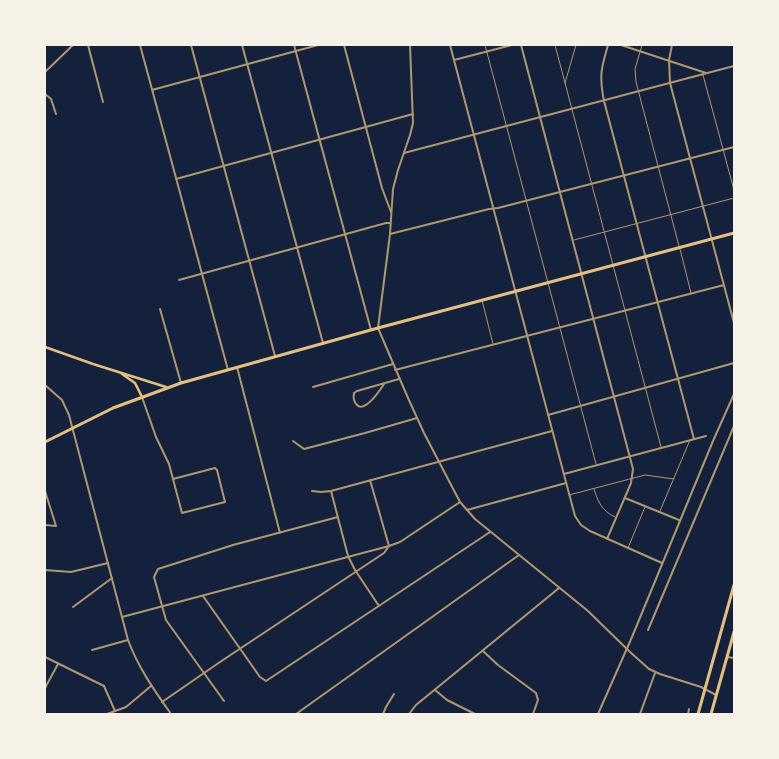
<!DOCTYPE html>
<style>
body{margin:0}
#map{position:relative;width:779px;height:759px;overflow:hidden;background:#14213d;font-family:Bitter,serif}
canvas{display:block}
.frame{position:absolute;inset:0;border:46px solid #f6f1e7;pointer-events:none}
</style>
<div id="map">
<canvas width="779" height="759"></canvas>
<div class="frame"></div>
</div>
<script>
const g = document.querySelector('canvas').getContext('2d');
g.lineJoin = 'round';
function strokePath(path, color, width, dash) {
  g.strokeStyle = color;
  g.lineWidth = width;
  g.lineCap = dash ? 'butt' : 'round';
  g.setLineDash(dash || []);
  g.stroke(path);
}
strokePath(new Path2D(`
 M485,45L596,464
 M555,45L661,447
 M642,45L635,69L636,82L679,246
 M703,75L734,190
 M565,83L576,45
 M574,240L734,198
 M680,249L691,293
 M482,300L493,344
 M594,489C598,502 602,511 615,517
 M569,495L645,475L674,479
 M660,511L690,440
 M628,548L645,507`), '#b1986c', 1);
strokePath(new Path2D(`
 M88,45L103,102
 M140,45L228,370
 M191,45L275,356
 M242,45L323,343
 M294,45L371,330
 M344,45L382,188L391,212
 M450,45L575,516L581,525L590,531L662,563
 M521,45L633,469L631,483L607,539
 M608,45C601,69 599,76 604,101L694,439
 M621,45L706,73
 M672,45L669,60L670,83L734,323
 M454,60L512,45
 M45,72L73,45
 M152,90L318,45
 M45,94L51,99L56,114
 M404,153L734,66
 M176,179L413,114
 M390,234L489,209L498,208L734,147
 M179,280L386,223H390
 M160,309L181,383
 M237,367L280,533
 M395,370L724,285
 M384,384C380,390 365,413 357,405C354,402 353,398 354,393L357,391L399,379
 M313,387L393,364
 M142,397L156,437L169,464L173,479L215,468L217,470L225,502L182,513L173,479
 M548,415L734,363
 M293,441L304,449L365,433L417,418
 M564,474L706,436
 M45,491L56,526L45,525
 M312,491L321,492L331,491L552,431
 M331,491L348,556L355,570L379,606
 M625,498L679,520
 M467,510L566,483
 M45,570L71,572L108,563
 M203,596L260,677L266,681L490,532
 M73,607L112,578
 M122,617L389,546L370,480
 M648,630L734,426
 M92,650L128,640
 M483,651L498,665L536,693L538,700L533,714
 M45,657L104,686L115,711
 M727,657L734,658
 M45,688L58,664
 M435,690L447,700L475,714
 M224,701L166,620L154,577L158,569L233,545L338,517
 M162,702L220,662L384,553L389,546L400,542L460,502
 M107,714L126,707L151,686
 M296,714L519,555
 M383,714L386,707L394,694
 M598,714L632,637L713,441L734,394
 M640,714L655,673
 M688,714L689,709`), '#b1986c', 2);
strokePath(new Path2D(`
 M410,45L413,123L410,135L398,170L393,189L390,234L378,328L408,398L424,433L460,502L475,519L588,611L630,652L649,669L660,674L701,687L716,695
 M45,385L62,400L69,415L128,640C138,667 154,690 171,714
 M409,714L416,705L559,588`), '#b1986c', 2);
strokePath(new Path2D(`
 M45,347L93,364L166,387
 M122,374L135,383L142,397`), '#e5c07b', 2.5);
strokePath(new Path2D(`
 M45,442L113,408L181,383L378,328L734,233
 M698,714L734,585
 M711,714L734,632`), '#e5c07b', 3);
</script>
